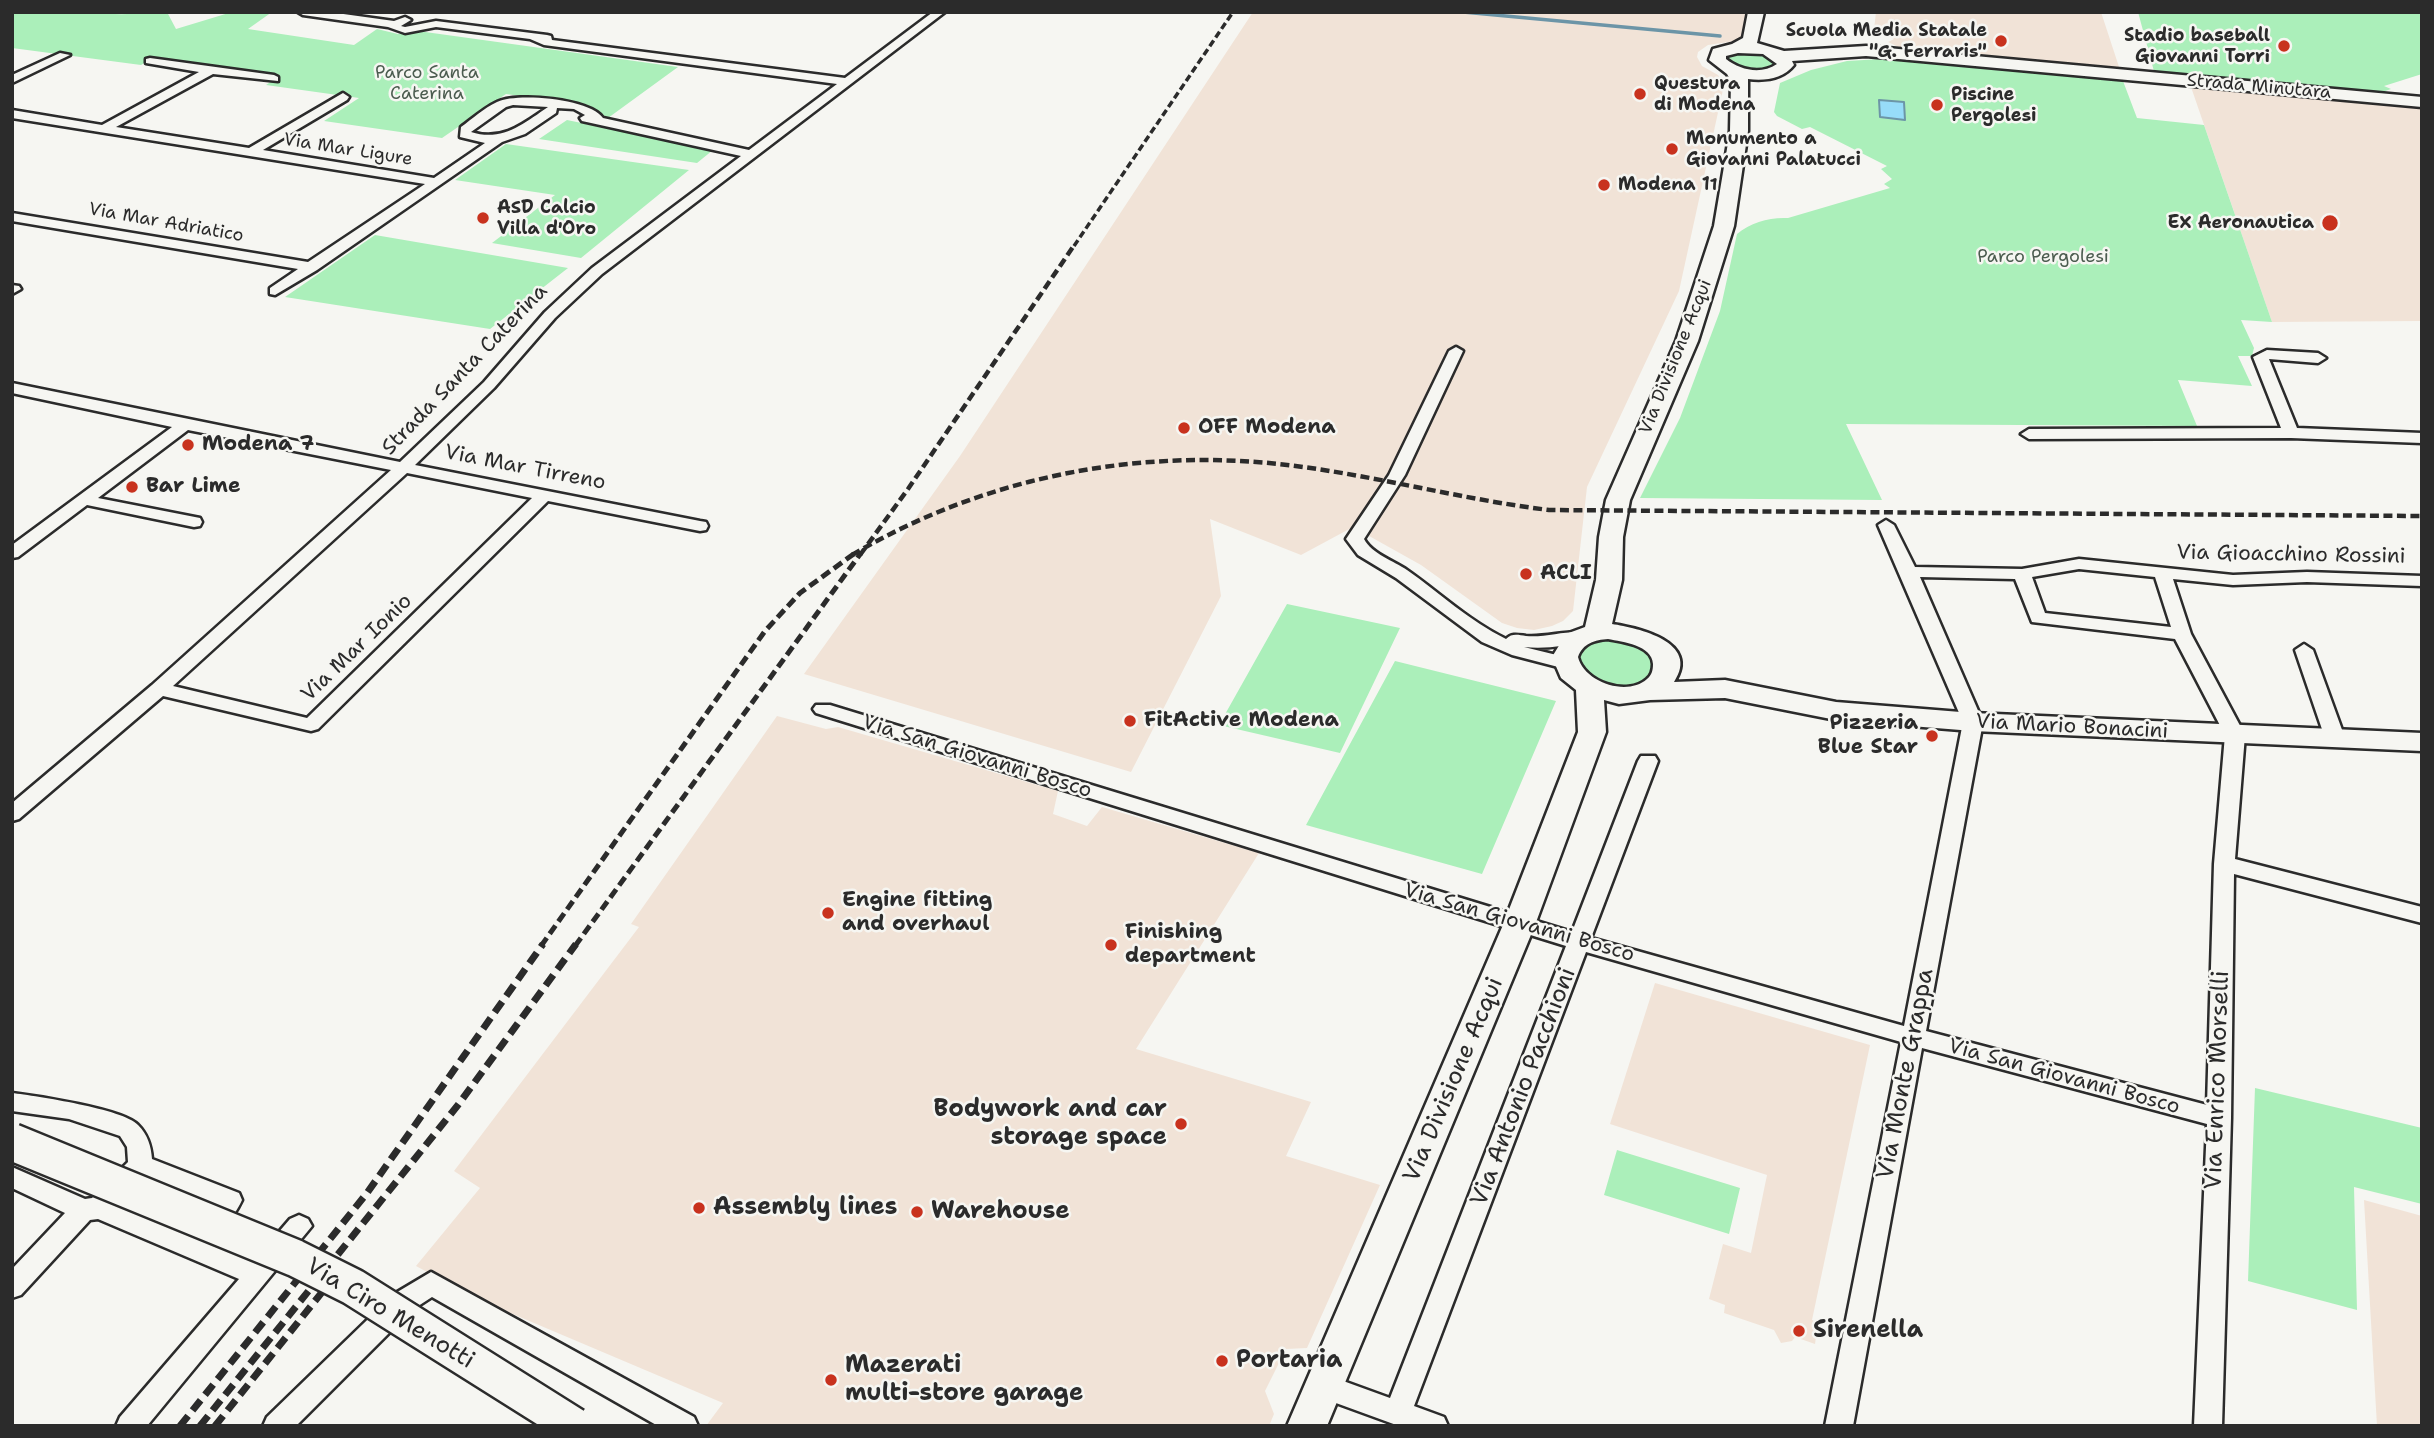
<!DOCTYPE html>
<style>
body{margin:0}
#map{position:relative;width:2434px;height:1438px;overflow:hidden;background:#f6f6f2;font-family:"Shantell Sans",sans-serif}
canvas{display:block}
.frame{position:absolute;inset:0;border:14px solid #2b2b2b;pointer-events:none}
</style>
<div id="map">
<canvas width="2434" height="1438"></canvas>
<div class="frame"></div>
</div>
<script>
const g = document.querySelector('canvas').getContext('2d');
g.lineJoin = 'round';
function fill(path, color) {
  g.fillStyle = color;
  g.fill(path, 'evenodd');
}
function strokePath(path, color, width, dash) {
  g.strokeStyle = color;
  g.lineWidth = width;
  g.lineCap = dash ? 'butt' : 'round';
  g.setLineDash(dash || []);
  g.stroke(path);
}
function write(font, color, halo, rows, align = 'center') {
  g.font = font + ' "Shantell Sans",sans-serif';
  g.lineWidth = 5;
  g.setLineDash([]);
  g.textBaseline = 'middle';
  g.strokeStyle = halo;
  g.fillStyle = color;
  for (const [text, x, y, turn = 0] of rows) {
    g.save();
    g.translate(x, y);
    g.rotate((+turn || 0) * Math.PI / 180);
    g.textAlign = isNaN(turn) ? turn : align;
    if (halo) g.strokeText(text, 0, 0);
    g.fillText(text, 0, 0);
    g.restore();
  }
}
fill(new Path2D(`
 M1253,12H1748L1742,40L1708,45L1698,52L1697,57L1702,66L1718,75L1724,85L1679,291L1587,487L1573,611L1563,621L1552,626L1534,630L1517,628L1502,623L1421,565L1353,527L1301,555L1210,519L1221,596L1131,772L804,674L960,456Z
 M1876,12H2101L2120,70L1907,51L1888,42L1894,39L1874,30Z
 M2191,87L2422,109V321L2272,322Z
 M777,716L826,729L838,727L1058,791L1053,814L1087,826L1102,807L1259,853L1136,1049L1311,1102L1286,1156L1380,1185L1307,1348L1286,1349L1265,1391L1274,1414L1269,1426H706L723,1403L475,1298L416,1266L480,1188L454,1171L639,927L631,924Z
 M1655,983L1870,1045L1812,1320L1818,1323L1815,1344L1795,1337L1792,1341L1781,1343L1774,1330L1724,1313L1725,1305L1709,1299L1723,1244L1751,1253L1767,1175L1610,1124Z
 M2364,1200L2422,1216V1426H2377Z`), '#f1e3d7');
fill(new Path2D(`
 M12,12H101C117,17 149,12 167,12L176,29L232,12H272L248,29L354,45L377,29L398,34L418,31L678,67L608,118L584,105L506,94L442,138L324,121L359,98L266,85L278,77L152,58L141,65L12,48Z
 M2138,12H2422V74L2384,86L2391,89L2371,96L2155,75Z
 M1734,52L1764,53L1777,59V66C1758,71 1744,71 1726,62L1725,57Z
 M1881,59L2123,81L2137,118L2204,125L2272,322L2241,320L2254,348L2252,356H2238L2252,386L2178,380L2197,426L1846,424L1882,500L1640,498L1680,418L1720,311L1737,234C1751,222 1770,217 1788,218L1890,188L1884,184L1892,179L1881,169L1887,166L1810,127L1802,129L1777,116L1774,112L1780,83L1811,70L1847,61Z
 M567,120L713,150L697,163L539,139Z
 M506,144L689,170L581,258L492,243L555,195L455,180Z
 M375,235L568,268L490,329L285,297Z
 M1287,604L1400,628L1340,753L1219,725Z
 M1600,637L1639,642L1661,664L1645,685L1615,688L1587,678L1575,653L1578,648Z
 M1395,661L1556,701L1482,874L1306,825Z
 M2255,1088L2422,1128V1204L2354,1187L2357,1310L2248,1281Z
 M1617,1150L1740,1188L1729,1234L1604,1195Z`), '#abefba');
const water = new Path2D(`
 M1879,100L1904,102L1905,120L1880,117Z`);
fill(water, '#97dcf9');
strokePath(water, '#6c95a7', 2);
strokePath(new Path2D(`
 M1463,12L1720,36`), '#6c95a7', 3.5);
const street = new Path2D(`
 M298,12H329L394,21L405,17L411,20L401,26L405,27L436,21L547,35L551,36L552,40L845,78L933,12H945L602,274L555,318L494,388L415,465L700,521L706,522L708,526L706,530L700,531L548,501L318,729L311,731L163,696L19,819L12,821V803L152,685L391,470L188,430L98,498L200,518L202,522L200,526L194,527L87,505L18,557L12,558V545L172,427L12,393V383L400,462L484,382L545,312L592,268L741,156L582,121L580,118L585,115L574,109L557,108L556,113L525,134L502,142L317,270L275,295L270,294V288L298,269L12,221V213L308,262L425,184L12,118V110L102,125L199,72L146,63V59L150,58L274,75L278,77V81L213,74L116,127L249,148L343,93L349,97L347,100L263,150L434,178L485,143L460,137L461,127C472,119 484,108 497,102C517,92 591,99 603,118L749,150L837,84L544,45L530,39L436,27L405,33L388,27L303,15ZM513,105L548,107C523,124 502,142 471,132L506,107ZM407,473L532,498L307,718L173,686Z
 M60,53L70,55L12,83V75Z
 M12,285L19,286L21,289L12,294Z
 M1456,347L1463,351L1405,475L1364,539C1372,554 1394,561 1407,570C1440,593 1469,621 1506,639C1512,633 1518,635 1526,636C1546,638 1570,629 1587,633L1590,637L1587,641C1566,646 1546,649 1524,647L1573,659L1575,663L1573,667L1566,669L1512,655L1482,642L1396,578L1358,555L1346,539L1389,475L1449,351Z
 M2267,350L2318,353L2326,358L2318,363L2269,359L2297,428L2422,433V443L2291,438L2029,439L2021,434L2029,429L2281,428L2253,357Z
 M1886,520L1894,525L1915,567L2022,569L2079,559L2233,575L2307,572L2422,576V586L2307,582L2233,585L2173,579L2191,634L2245,735L2235,859L2422,907V923L2234,874L2231,1118L2222,1426H2194L2207,1124L1922,1048L1853,1426H1825L1901,1042L1586,952L1414,1406L1444,1417L1448,1426H1399L1314,1395L1310,1386L1314,1377L1324,1374L1390,1398L1566,946L816,713L813,709L816,705H830L1572,932L1638,761L1641,756H1655L1658,761L1591,938L1904,1026L1963,722L1878,525ZM2079,569L2155,577L2171,627L2045,613L2032,577ZM1920,577L2015,579L2032,622L2175,639L2225,735L2214,864L2207,1105L1926,1031L1983,722Z
 M2304,644L2313,650L2345,738L2342,742H2328L2325,738L2295,650Z
 M12,1093C36,1096 124,1109 138,1125C148,1135 151,1146 152,1159L239,1193L242,1200C234,1217 216,1243 196,1236L192,1229L212,1204L144,1177L118,1205L253,1262L290,1219L299,1215L308,1219L312,1226L147,1426H116L120,1417L239,1279L98,1219L90,1220L21,1295L12,1298V1269L65,1213L12,1188V1167L85,1199L92,1198L128,1162L127,1147L120,1136L69,1119L12,1111Z
 M431,1272L694,1417L698,1426H658L432,1297L412,1310L296,1426H263L267,1417L394,1294Z`);
const secondary = new Path2D(`
 M1748,12H1764L1757,43L1784,51L1866,46L2422,97V107L1866,56L1792,61L1794,65C1783,79 1765,81 1748,79V131L1734,226L1698,341L1630,500L1623,537L1622,580L1612,624C1638,628 1701,642 1674,682L1725,680L1836,702L1973,713L2422,733V751L1973,731L1836,720L1725,698L1650,700L1619,704L1604,700L1606,732L1535,925L1327,1426H1287L1503,925L1578,732L1576,690L1561,678L1552,657L1566,634L1585,627L1596,580L1599,537L1606,500L1676,341L1714,226L1730,131L1731,81L1727,74L1709,60L1713,49L1732,44L1743,38ZM1738,53L1763,54L1777,64C1761,75 1740,70 1726,59V56ZM1608,639C1623,642 1652,645 1653,664C1653,670 1652,675 1647,679C1627,697 1584,682 1578,657C1583,643 1595,640 1608,639Z`);
strokePath(street, '#2b2b2b', 5);
strokePath(secondary, '#2b2b2b', 5);
fill(street, '#f6f6f2');
fill(secondary, '#f6f6f2');
strokePath(new Path2D(`
 M1074,246L1233,12`), '#2b2b2b', 3.5, [7, 3.5]);
strokePath(new Path2D(`
 M852,555C987,475 1147,445 1303,467C1385,478 1466,500 1549,510L2422,516
 M860,555L908,489L1075,244`), '#2b2b2b', 4.5, [9, 4.5]);
strokePath(new Path2D(`
 M541,946L765,631L800,593L855,553
 M575,946L861,553`), '#2b2b2b', 5, [10, 5]);
strokePath(new Path2D(`
 M180,1426L367,1193L543,944
 M200,1426L458,1105L576,944
 M215,1426L335,1276`), '#2b2b2b', 7, [13, 7]);
const secondaryBridge = new Path2D(`
 M12,1142L295,1258L353,1287L574,1426`);
strokePath(secondaryBridge, '#2b2b2b', 41, []);
strokePath(secondaryBridge, '#f6f6f2', 36);
for (const [x, y, r, color] of [
 [2001,41,7,"#c8321e"],
 [2284,46,7,"#c8321e"],
 [1640,94,7,"#c8321e"],
 [1937,105,7,"#c8321e"],
 [1672,149,7,"#c8321e"],
 [1604,185,7,"#c8321e"],
 [483,218,7,"#c8321e"],
 [2330,223,9,"#c8321e"],
 [1184,428,7,"#c8321e"],
 [188,445,7,"#c8321e"],
 [132,487,7,"#c8321e"],
 [1526,574,7,"#c8321e"],
 [1130,721,7,"#c8321e"],
 [1932,736,7,"#c8321e"],
 [828,913,7,"#c8321e"],
 [1111,945,7,"#c8321e"],
 [1181,1124,7,"#c8321e"],
 [699,1208,7,"#c8321e"],
 [917,1212,7,"#c8321e"],
 [1799,1331,7,"#c8321e"],
 [1222,1361,7,"#c8321e"],
 [831,1380,7,"#c8321e"]
]) {
  const dot = new Path2D();
  dot.arc(x, y, r, 0, 2 * Math.PI);
  g.fillStyle = color;
  g.fill(dot);
  strokePath(dot, '#f6f6f2', 2.5);
}
write('bold 18px', '#2b2b2b', '#f6f6f2', [
 ["Scuola Media Statale",1987,31,"right"],
 ["\"G. Ferraris\"",1987,52,"right"],
 ["Stadio baseball",2270,36,"right"],
 ["Giovanni Torri",2270,57,"right"],
 ["Questura",1654,84],
 ["di Modena",1654,105],
 ["Piscine",1951,95],
 ["Pergolesi",1951,116],
 ["Monumento a",1686,139],
 ["Giovanni Palatucci",1686,160],
 ["Modena 11",1618,185],
 ["ASD Calcio",497,208],
 ["Villa d'Oro",497,229],
 ["EX Aeronautica",2314,223,"right"]
], 'left');
write('18px', '#4b5c4f', '#f6f6f2', [
 ["Parco Santa",427,73],
 ["Caterina",427,94],
 ["Parco Pergolesi",2043,257]
]);
write('18px', '#2b2b2b', '#f6f6f2', [
 ["Strada Minutara",2259,87,5],
 ["Via Mar Ligure",348,150,9],
 ["Via Mar Adriatico",166,223,10],
 ["Via Divisione Acqui",1676,357,-68]
]);
write('21px', '#2b2b2b', '#f6f6f2', [
 ["Strada Santa Caterina",465,370,-46],
 ["Via Mar Tirreno",525,468,11],
 ["Via Gioacchino Rossini",2291,555,1],
 ["Via Mar Ionio",357,648,-44],
 ["Via Mario Bonacini",2072,727,3],
 ["Via San Giovanni Bosco",977,757,17],
 ["Via San Giovanni Bosco",1519,923,16],
 ["Via San Giovanni Bosco",2064,1077,15]
]);
write('bold 21px', '#2b2b2b', '#f6f6f2', [
 ["OFF Modena",1198,428],
 ["Modena 7",202,445],
 ["Bar Lime",146,487],
 ["ACLI",1540,574],
 ["FitActive Modena",1144,721],
 ["Pizzeria",1918,724,"right"],
 ["Blue Star",1918,748,"right"],
 ["Engine fitting",842,901],
 ["and overhaul",842,925],
 ["Finishing",1125,933],
 ["department",1125,957]
], 'left');
write('24px', '#2b2b2b', '#f6f6f2', [
 ["Via Monte Grappa",1906,1074,-79],
 ["Via Divisione Acqui",1454,1080,-67],
 ["Via Enrico Morselli",2218,1080,-88],
 ["Via Antonio Pacchioni",1524,1087,-69],
 ["Via Ciro Menotti",390,1314,31]
]);
write('bold 24px', '#2b2b2b', '#f6f6f2', [
 ["Bodywork and car",1167,1110,"right"],
 ["storage space",1167,1138,"right"],
 ["Assembly lines",713,1208],
 ["Warehouse",931,1212],
 ["Sirenella",1813,1331],
 ["Portaria",1236,1361],
 ["Mazerati",845,1366],
 ["multi-store garage",845,1394]
], 'left');
</script>
